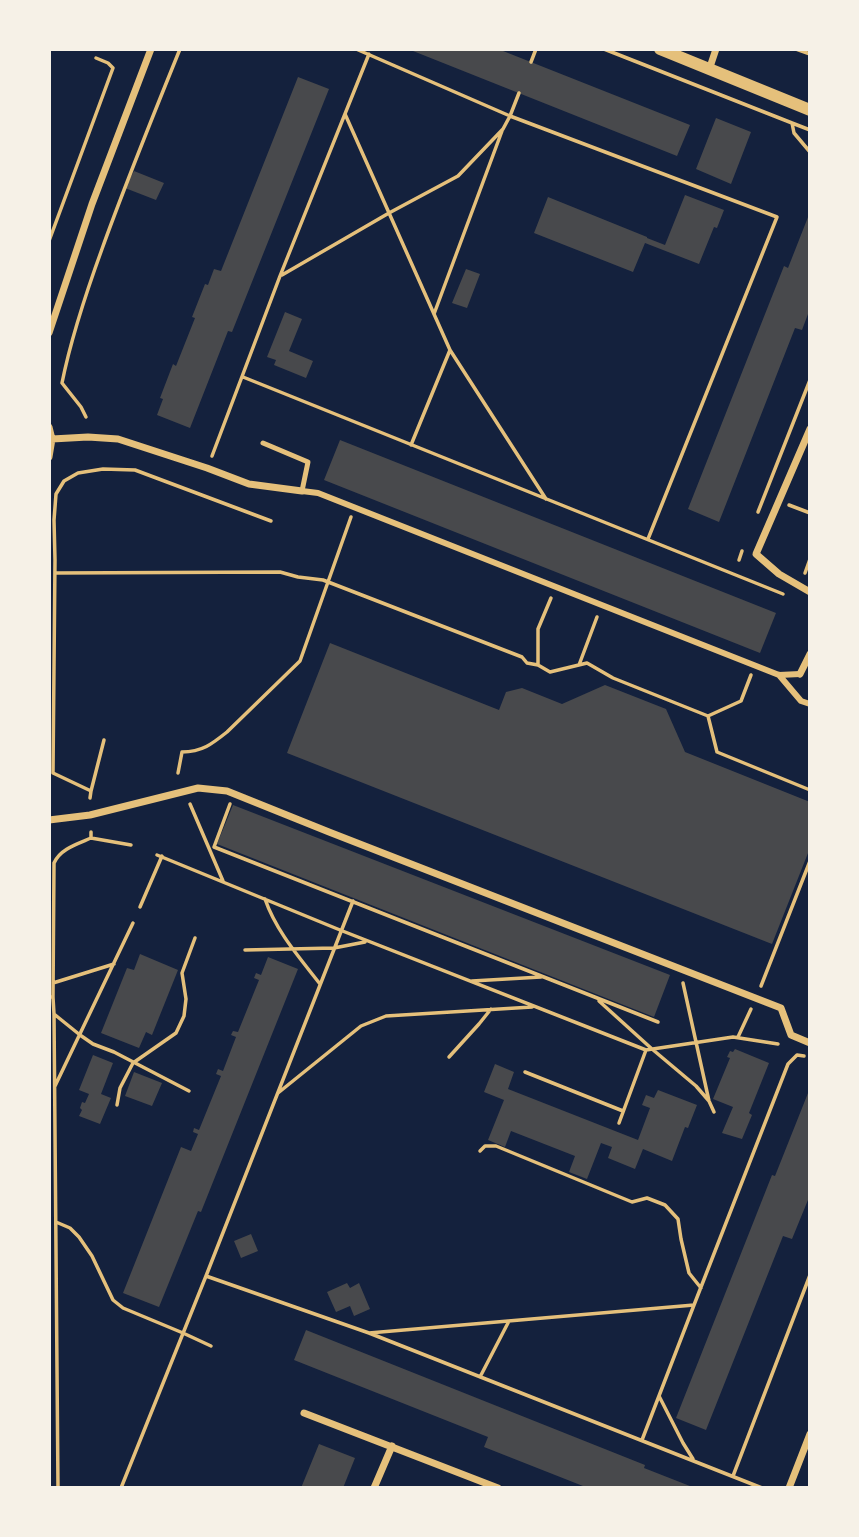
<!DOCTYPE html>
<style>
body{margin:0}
#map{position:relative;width:859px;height:1537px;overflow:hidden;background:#14213d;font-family:"Alegreya Sans",sans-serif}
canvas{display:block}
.frame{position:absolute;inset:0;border:51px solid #f6f1e7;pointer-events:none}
</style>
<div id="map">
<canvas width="859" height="1537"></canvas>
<div class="frame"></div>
</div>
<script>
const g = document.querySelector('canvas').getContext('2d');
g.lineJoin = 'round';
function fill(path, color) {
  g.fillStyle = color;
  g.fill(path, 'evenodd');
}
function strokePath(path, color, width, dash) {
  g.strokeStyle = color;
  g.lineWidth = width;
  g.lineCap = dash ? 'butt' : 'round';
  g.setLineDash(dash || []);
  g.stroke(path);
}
fill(new Path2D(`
 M408,49H498L690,125L677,156Z
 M298,77L329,89L232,332L228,331L190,428L157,415L163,399L160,398L173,364L176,366L195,318L192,317L205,284L208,285L214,269L221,271Z
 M716,118L751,132L731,184L696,169Z
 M134,171L164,183L156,200L125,188Z
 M685,195L724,210L717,228L714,227L699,264L645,243L633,272L534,233L548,197L647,237V238L665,245Z
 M810,212V315L808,314L802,330L795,328L719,522L688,509L784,266L788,268Z
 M466,269L480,274L467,308L452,303Z
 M285,312L302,319L289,351L313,361L306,378L274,365L276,360L267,357Z
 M340,440L776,613L760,653L324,480Z
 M330,643L499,710L506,692L522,688L562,704L605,685L666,709L685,752L810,802V848L772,944L287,753Z
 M233,805L670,975L654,1017L217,844Z
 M140,954L178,970L152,1035L146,1032L139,1048L101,1033L127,968L134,970Z
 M268,957L298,969L201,1212L198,1211L159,1307L123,1293L181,1147L191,1151L198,1134L193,1132L194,1128L199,1130L221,1076L216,1074L218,1069L223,1071L236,1037L231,1035L233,1031L238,1032L259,980L254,978L256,973L261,975Z
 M735,1049L769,1063L749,1113L752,1115L742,1139L722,1133L733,1107L713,1099L730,1058L727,1057L730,1051L733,1052Z
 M93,1055L113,1063L101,1094L111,1098L100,1124L79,1116L82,1110L80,1108L82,1102L85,1103L89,1094L79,1090Z
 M495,1064L514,1072L508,1089L638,1140L650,1108L642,1105L646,1095L654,1098L658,1090L697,1105L688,1128L685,1127L672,1161L643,1149L635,1169L608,1158L612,1147L601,1143L587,1179L569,1172L575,1156L511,1131L505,1147L488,1140L504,1100L484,1092Z
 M134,1072L162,1083L152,1106L125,1096Z
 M810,1088V1195L792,1239L783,1236L706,1430L676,1418L772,1175L775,1176Z
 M251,1234L258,1251L241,1258L234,1241Z
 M347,1283L350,1288L359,1283L370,1309L354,1316L350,1306L336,1312L327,1292Z
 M306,1330L645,1465L644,1468L695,1488H588L484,1447L488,1437L294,1360Z
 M319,1444L355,1458L343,1488H301Z`), '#48494c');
strokePath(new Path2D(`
 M356,49L510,116L777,217L648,539
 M604,49L792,123L794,133L810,152
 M796,49L810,54
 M531,62L536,49
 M345,114L450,350L546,499
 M792,123L810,130
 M49,241L113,68L108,63L96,58
 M282,275L389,213L458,176L503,129L510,116L519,93
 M434,314L502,131
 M243,377L783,594
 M86,417L81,407L62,383C71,338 86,293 102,249C126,182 153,116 180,49
 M411,445L450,350
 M212,456L280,276L369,54
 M789,505L810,513
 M758,512L810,380
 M739,560L742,551
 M55,573L280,572L298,577L323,580L522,657L527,663L538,665L550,672L587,663L613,678L708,716L717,752L810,790
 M805,573L810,559
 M538,665V629L551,598
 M579,665L597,617
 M708,716L741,701L751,675
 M178,773L182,752C202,752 212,744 227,732L300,661L351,517
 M91,791L53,773L55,560L54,520L56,494L64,481L78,473L103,469L135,470L271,521
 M90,798L91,791L104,740
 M190,804L223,881
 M230,804L214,847L658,1022
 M91,838L131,845
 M157,855L340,930L646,1050L733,1037L778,1044
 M265,899C276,931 299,957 320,984
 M140,907L162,856
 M245,950L334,948L365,942
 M472,981L541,977
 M53,983L114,964
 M683,983L709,1101L714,1112
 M761,986L810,861
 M49,997H53L54,1014L58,1488
 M53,997L54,863C60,849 77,844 91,838V832
 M599,1001L652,1049L696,1086L709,1101
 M54,1014L80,1035L93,1044L114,1052L189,1091
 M738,1037L751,1009
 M449,1057L479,1024L491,1009
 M525,1072L623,1111
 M55,1086L133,923
 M278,1093L361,1026L386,1016L532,1007
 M117,1105L120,1088L133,1063L176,1033L184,1016L186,999L182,973L195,938
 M619,1123L646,1050
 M480,1151L485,1146H496L632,1202L647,1198L665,1205L678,1219L681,1239L689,1273L701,1288
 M56,1222L70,1228L79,1237L92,1256L113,1300L123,1308L183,1333L211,1346
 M206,1276L369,1333L762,1488
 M369,1333L694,1305L788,1064L797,1055L804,1056
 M480,1377L509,1321
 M659,1396L683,1443L693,1459
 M642,1440L694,1305
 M733,1476L810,1275
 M121,1488L206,1276L353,901`), '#e5c07b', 3.5);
strokePath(new Path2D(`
 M263,443L308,462L302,491`), '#e5c07b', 5);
strokePath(new Path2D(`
 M302,491L318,493L779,675L800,674
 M779,675L801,701L810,704`), '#e5c07b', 6);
strokePath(new Path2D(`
 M709,70L716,49
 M49,333L92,204L151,49
 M49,427L52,439L49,457
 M810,429L756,554L779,574L810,592
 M52,439L88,437L118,439L207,468L249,484L302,491
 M800,674L810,654
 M49,820L90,815L198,788L227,791L329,832L781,1008L791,1035L810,1043
 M304,1413L498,1488
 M374,1488L392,1446
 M789,1488L810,1434`), '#e5c07b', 7);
strokePath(new Path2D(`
 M660,49L810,110`), '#e5c07b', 12);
</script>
